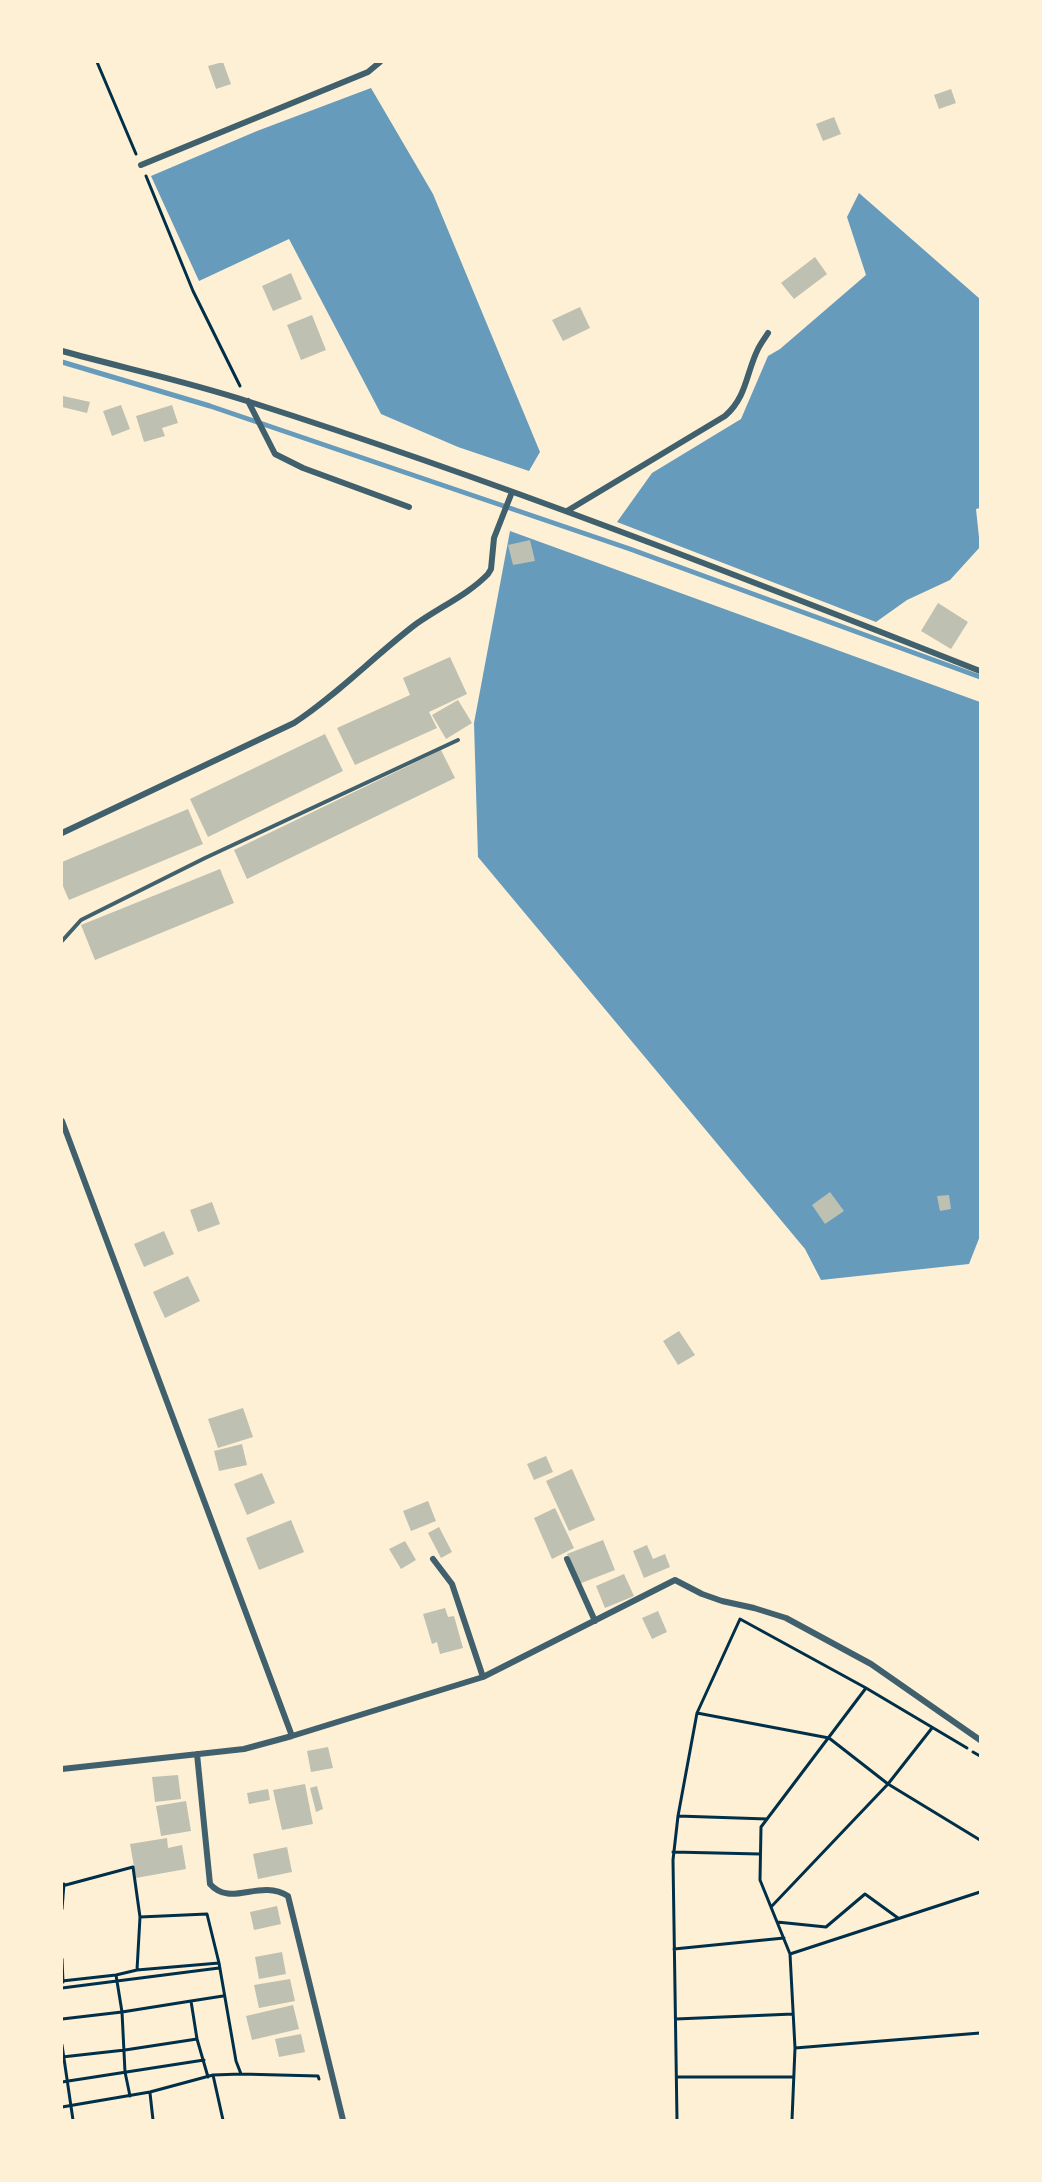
<!DOCTYPE html>
<style>
body{margin:0}
#map{position:relative;width:1042px;height:2182px;overflow:hidden;background:#fdf0d5;font-family:Karla,sans-serif}
canvas{display:block}
.frame{position:absolute;inset:0;border:63px solid #fdf0d5;pointer-events:none}
</style>
<div id="map">
<canvas width="1042" height="2182"></canvas>
<div class="frame"></div>
</div>
<script>
const g = document.querySelector('canvas').getContext('2d');
g.lineJoin = 'round';
function fill(path, color) {
  g.fillStyle = color;
  g.fill(path, 'evenodd');
}
function strokePath(path, color, width, dash) {
  g.strokeStyle = color;
  g.lineWidth = width;
  g.lineCap = dash ? 'butt' : 'round';
  g.setLineDash(dash || []);
  g.stroke(path);
}
fill(new Path2D(`
 M371,88L433,194L540,452L529,471L458,447L381,414L289,239L199,281L151,176L257,131Z
 M859,193L980,299V508L976,509L980,547L950,580L907,600L876,622L617,522L652,473L741,419L768,356L780,349L866,275L847,217Z
 M510,531L980,702V1236L969,1264L821,1280L805,1249L478,857L474,723Z`), '#669bbc');
strokePath(new Path2D(`
 M62,362L210,406L630,549L980,677`), '#669bbc', 5);
fill(new Path2D(`
 M223,62L231,84L216,89L208,66Z
 M951,89L956,103L939,109L934,95Z
 M834,117L841,134L823,141L816,124Z
 M815,257L827,274L794,299L781,283Z
 M291,273L302,299L273,311L262,286Z
 M580,307L590,328L563,341L552,320Z
 M312,315L326,350L301,360L287,325Z
 M63,396L90,402L87,413L62,407Z
 M121,405L130,429L112,436L103,411Z
 M172,405L178,423L162,428L165,436L144,442L136,416Z
 M530,540L535,561L513,565L508,545Z
 M938,603L968,622L951,649L921,631Z
 M450,657L467,694L429,712L437,728L355,765L337,728L410,695L403,678Z
 M458,700L472,723L446,739L432,715Z
 M325,734L343,771L208,837L190,799Z
 M441,750L455,778L247,879L234,850Z
 M188,809L203,844L69,900L62,884V862Z
 M220,869L234,903L95,960L81,925Z
 M830,1192L844,1211L825,1224L812,1205Z
 M949,1195L951,1209L940,1211L937,1196Z
 M212,1202L220,1224L198,1232L190,1210Z
 M164,1231L174,1254L144,1267L134,1244Z
 M188,1276L200,1301L165,1318L153,1292Z
 M679,1331L695,1355L678,1365L663,1341Z
 M243,1408L253,1437L218,1448L208,1419Z
 M242,1444L247,1465L219,1471L214,1451Z
 M546,1456L553,1472L534,1480L527,1464Z
 M572,1469L595,1520L569,1531L546,1481Z
 M262,1473L275,1503L247,1515L234,1484Z
 M428,1501L436,1521L411,1531L403,1511Z
 M555,1508L574,1548L552,1559L534,1518Z
 M291,1520L304,1552L259,1570L246,1538Z
 M439,1527L452,1552L441,1558L428,1533Z
 M603,1540L615,1570L579,1584L567,1554Z
 M405,1541L416,1560L401,1569L389,1549Z
 M647,1545L653,1559L665,1554L670,1567L644,1578L633,1551Z
 M624,1574L634,1596L605,1608L596,1586Z
 M445,1608L448,1617L454,1616L463,1648L440,1654L437,1642L432,1644L423,1614Z
 M658,1611L667,1632L652,1639L642,1618Z
 M328,1747L333,1768L311,1772L307,1751Z
 M178,1775L181,1799L155,1802L152,1777Z
 M305,1784L313,1824L282,1830L273,1790Z
 M317,1786L323,1809L316,1812L310,1788Z
 M268,1789L270,1800L249,1804L247,1793Z
 M186,1801L191,1831L161,1836L156,1806Z
 M167,1838L168,1848L182,1845L186,1869L136,1878L130,1844Z
 M287,1847L292,1872L258,1879L253,1854Z
 M277,1906L281,1924L254,1930L250,1912Z
 M282,1952L286,1974L259,1979L255,1957Z
 M290,1979L295,2001L259,2008L254,1985Z
 M293,2005L299,2029L252,2040L246,2016Z
 M301,2034L305,2052L279,2057L275,2039Z`), '#bec0b2');
strokePath(new Path2D(`
 M97,62L136,154
 M146,176L193,291L240,386
 M697,1713L829,1738L888,1784L980,1840
 M973,1752L980,1756
 M678,1816L767,1819
 M673,1852L760,1854
 M62,1886L133,1867L140,1917L207,1914L219,1963L236,2061L241,2074L318,2076L319,2079
 M771,1907L888,1784L932,1728
 M62,1909L64,1884
 M777,1922L826,1927L865,1894L898,1918
 M674,1949L784,1938
 M790,1954L980,1892
 M62,1959L63,1982
 M137,1970L219,1963
 M62,1981L116,1975
 M62,1988L219,1968
 M62,2019L122,2012L191,2001
 M676,2019L793,2014
 M62,2045L73,2120
 M795,2048L980,2033
 M62,2057L125,2050L197,2039
 M213,2075L223,2120
 M208,2077L197,2039L191,2001L223,1996
 M677,2077H793
 M62,2082L204,2060
 M150,2093L153,2120
 M130,2096L125,2072L122,2012L116,1975L137,1970L140,1917
 M62,2107L150,2092L213,2075L241,2074
 M677,2120L673,1860L678,1816L697,1713L740,1619L866,1688
 M792,2120L795,2048L790,1954L760,1880L761,1827L866,1688L967,1748`), '#003049', 3);
strokePath(new Path2D(`
 M62,941L81,920L205,858L458,740`), '#3f606c', 4);
strokePath(new Path2D(`
 M141,165L368,72L380,62
 M62,351C124,368 189,382 250,402C498,481 739,576 980,671
 M248,401L275,454L303,468L409,507
 M567,511L725,416C747,397 746,373 758,349C761,343 765,338 768,333
 M62,833L294,723C338,694 374,656 416,624C440,607 469,594 488,574L491,569L494,538L512,492
 M62,1121L292,1736
 M433,1559L452,1584L483,1677
 M567,1559L595,1621
 M197,1754L210,1884C231,1908 259,1878 288,1896L343,2120
 M62,1769L244,1749L292,1736L483,1677L675,1580L702,1594L722,1601L754,1608L786,1618L871,1664L980,1740`), '#3f606c', 6);
</script>
